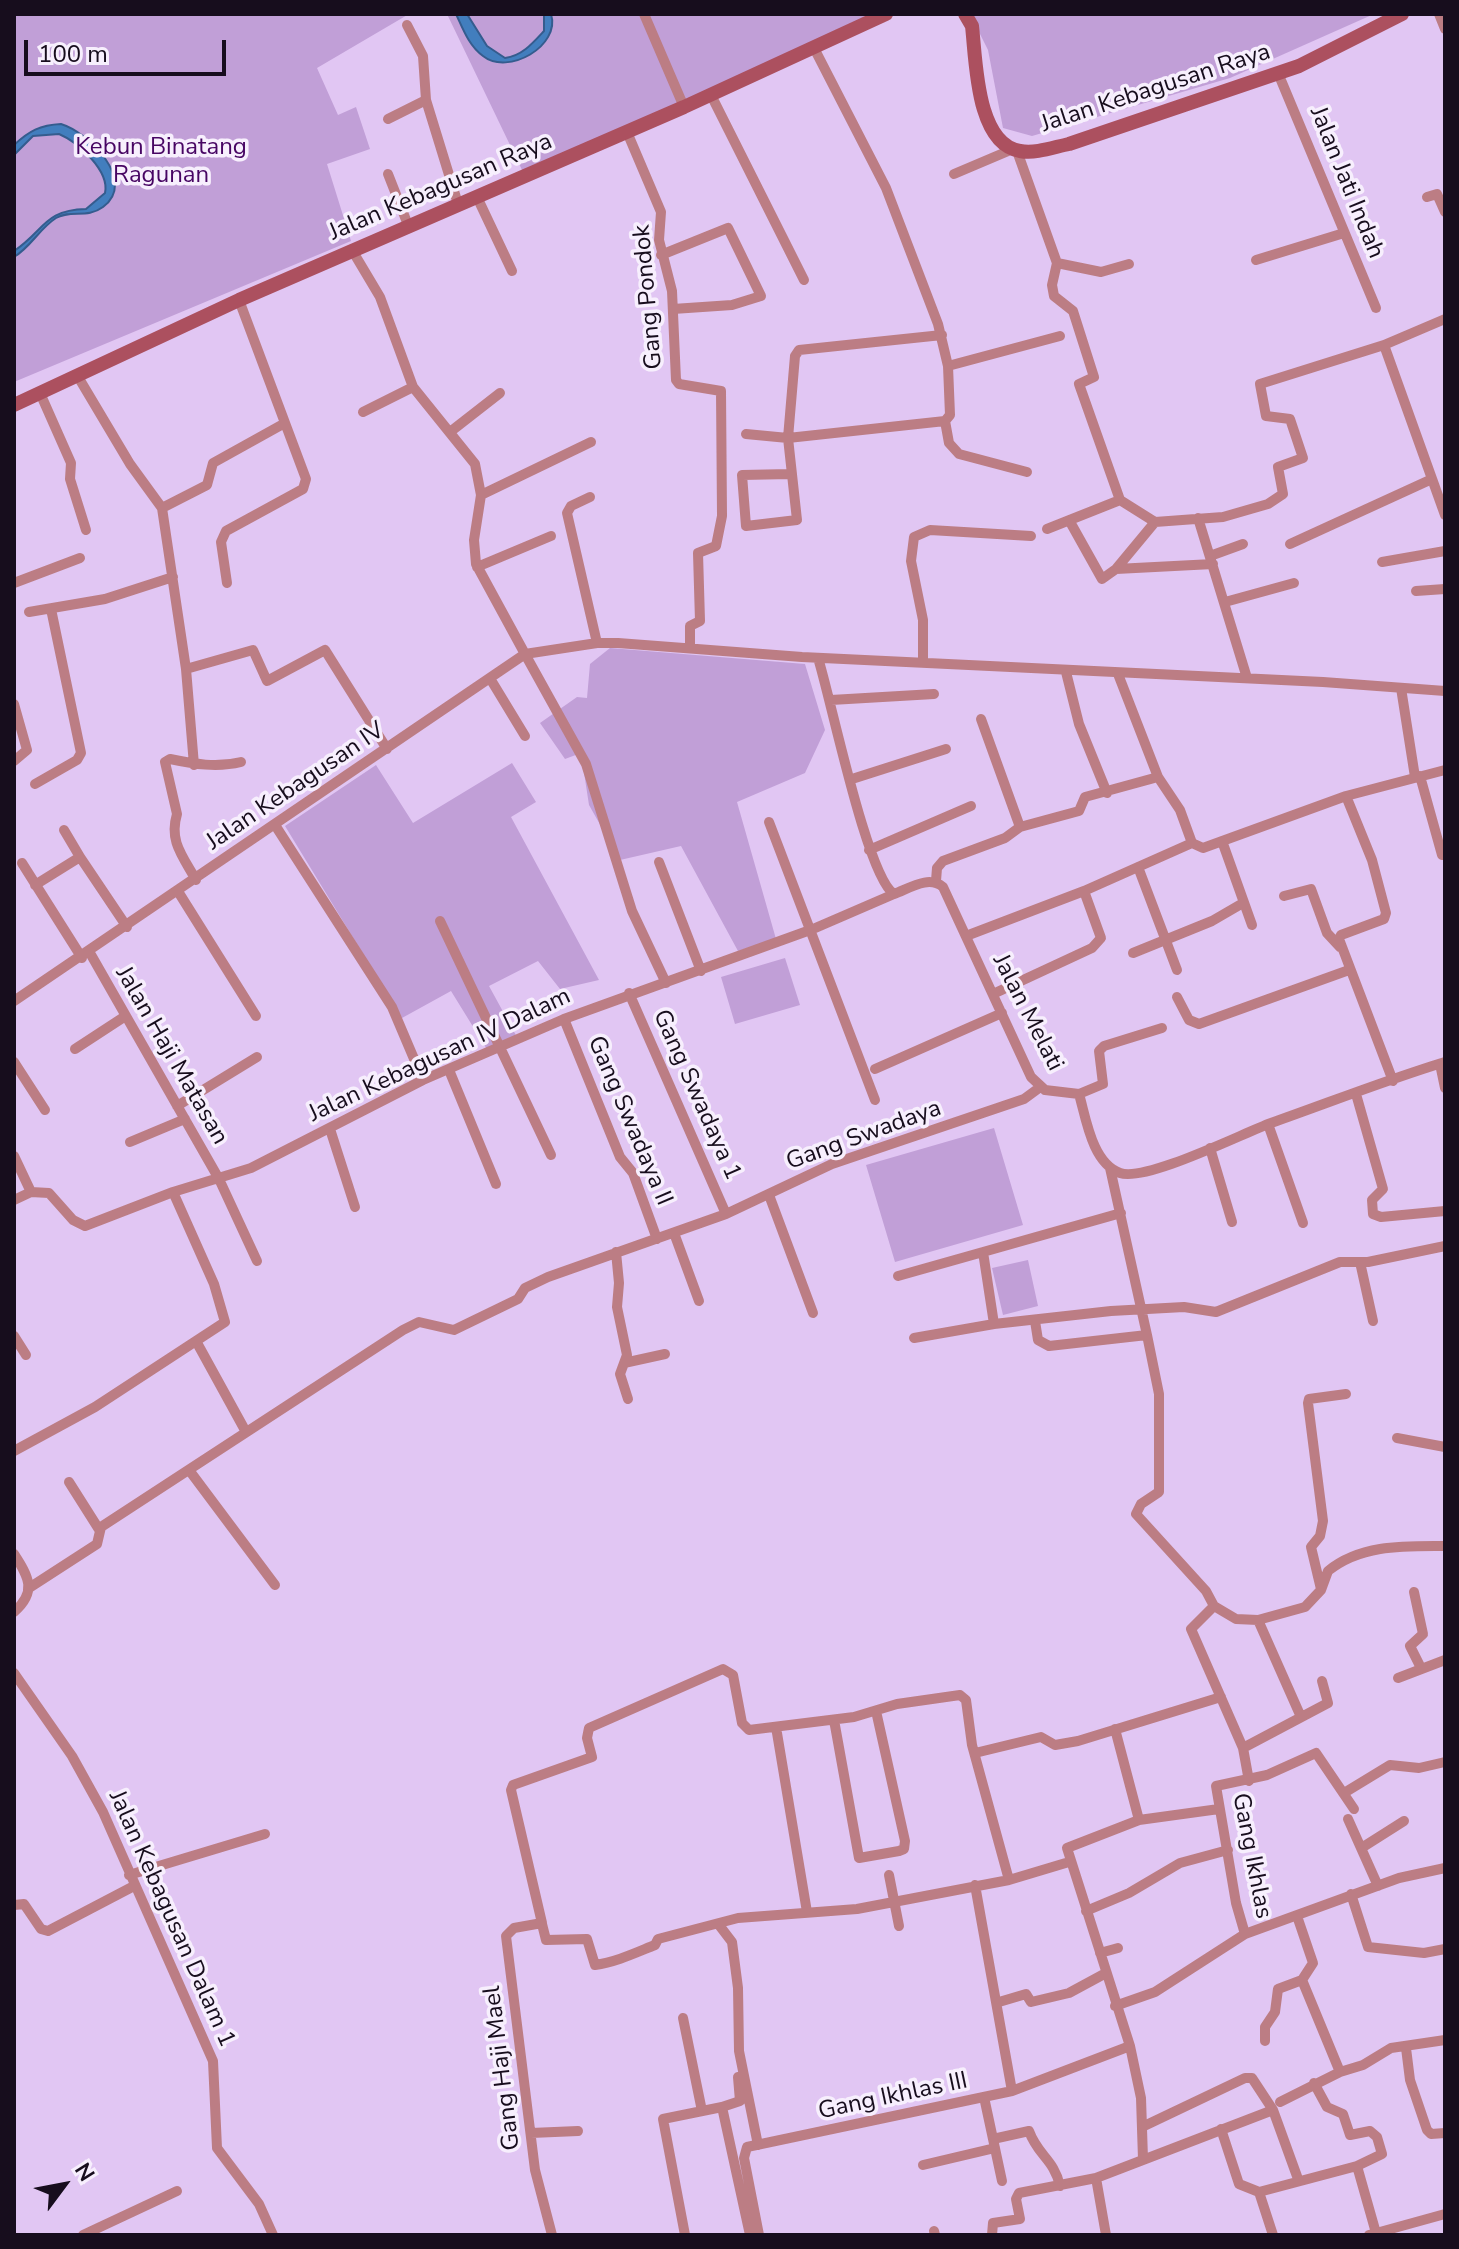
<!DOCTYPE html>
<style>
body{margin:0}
#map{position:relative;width:1459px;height:2249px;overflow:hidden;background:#e1c6f3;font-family:"Nunito Sans",sans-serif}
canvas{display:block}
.frame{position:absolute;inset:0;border:16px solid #170d1d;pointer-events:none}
.north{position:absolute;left:24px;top:2145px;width:80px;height:80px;-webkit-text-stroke:6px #f7effd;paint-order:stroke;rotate:58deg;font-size:22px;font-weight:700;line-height:32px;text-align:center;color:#170d1d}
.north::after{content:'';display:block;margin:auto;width:28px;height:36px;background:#170d1d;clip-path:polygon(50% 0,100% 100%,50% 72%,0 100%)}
.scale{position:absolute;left:24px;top:40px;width:202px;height:36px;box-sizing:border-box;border:4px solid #170d1d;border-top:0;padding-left:10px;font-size:24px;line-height:28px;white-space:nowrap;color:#170d1d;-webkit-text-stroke:6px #f7effd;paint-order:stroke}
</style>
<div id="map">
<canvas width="1459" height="2249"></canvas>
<div class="frame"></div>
<div class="north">N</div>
<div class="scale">100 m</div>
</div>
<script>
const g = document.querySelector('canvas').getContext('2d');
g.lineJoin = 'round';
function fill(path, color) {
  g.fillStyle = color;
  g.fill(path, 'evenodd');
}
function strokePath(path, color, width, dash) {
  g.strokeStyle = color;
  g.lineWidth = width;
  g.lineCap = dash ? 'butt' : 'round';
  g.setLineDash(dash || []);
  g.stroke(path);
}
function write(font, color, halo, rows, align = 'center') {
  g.font = font + ' "Nunito Sans",sans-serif';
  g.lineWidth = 7;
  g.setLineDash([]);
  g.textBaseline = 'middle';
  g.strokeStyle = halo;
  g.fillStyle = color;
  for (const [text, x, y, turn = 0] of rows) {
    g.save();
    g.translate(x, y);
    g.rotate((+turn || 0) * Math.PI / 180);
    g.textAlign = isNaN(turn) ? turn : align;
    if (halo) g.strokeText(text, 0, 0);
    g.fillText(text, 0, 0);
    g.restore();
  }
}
fill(new Path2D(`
 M14,14H409L317,68L338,115L356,107L370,149L327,164L351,241L14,382Z
 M447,14H877L523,172Z
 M970,14H1374L1230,78L1032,136L1003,128L988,50Z
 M610,648L805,664L825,730L805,773L737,802L776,939L738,951L681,846L620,860L589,805L581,753L565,759L540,723L577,697L587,698L590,664Z
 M512,763L536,802L511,817L599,980L560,989L538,961L489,986L518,1039L488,1051L451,991L402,1018L285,826L376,765L413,823Z
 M785,958L800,1005L735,1024L721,977Z
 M994,1128L1023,1225L895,1262L866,1165Z
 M1028,1260L1038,1306L1003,1315L992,1268Z`), '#c19fd7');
const water = new Path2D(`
 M456,14H467L487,46L505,58C522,56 533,43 544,31V14H551C561,46 508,76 483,56C469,46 463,29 456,14Z
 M61,124C88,132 138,181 103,207C87,219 71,209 56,218C39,229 31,247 14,257V251C45,230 44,210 86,209L105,193C110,171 78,142 59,134L33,136L14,155V145C29,131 40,125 61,124Z`);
fill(water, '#427ebe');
strokePath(water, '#355c8e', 2);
strokePath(new Path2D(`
 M644,14L684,107
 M1439,14L1445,29
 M407,25L423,56L426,100L458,204
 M1278,73L1376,308
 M711,95L804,280
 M388,119L426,100
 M627,132L661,212L659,240L672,291L676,380L679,384L721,391L722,516L716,546L698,553L700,621L690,626V646
 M1017,151L1057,263L1101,272L1129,264
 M388,174L408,225
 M954,174L1013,149
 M477,197L512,271
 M1427,197L1437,194L1445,212
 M352,250L380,297L413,387L475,464L481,495L474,540L476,564L525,654L597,643H618L802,657L1323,682L1445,691
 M661,255L728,228L761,296L732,305L673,309
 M1256,260L1344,233
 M1057,263L1052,285L1054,296L1073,311L1094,377L1079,384L1120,500L1155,522L1223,517L1268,504L1283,494L1278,467L1303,458L1290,419L1266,416L1260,384L1384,345L1445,319
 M1384,345L1445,515
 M948,366L1060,336
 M77,375L130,464L162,508L186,669L194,765
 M40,393L71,463L70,479L86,530
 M363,412L413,387
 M945,421L949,443L959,454L1027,472
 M450,432L500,393
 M746,434L788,438L945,421L950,415L948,366L938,324L886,188L814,48
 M790,474L742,475L746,526L797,520L788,438L795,356L799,350L942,335
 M481,495L591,442
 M590,497L571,506L567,513L597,643
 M162,508L207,485L213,463L285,423
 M1198,518L1247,678
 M1069,520L1102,579L1116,569L1213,564
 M1047,529L1120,500
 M1290,544L1432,479
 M1210,556L1243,544
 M1382,562L1445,551
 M477,567L551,536
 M1116,569L1155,522
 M14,583L80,558
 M227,583L221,542L226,531L303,489L306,479L239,300
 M1416,591L1445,589
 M1225,602L1294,583
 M29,612L105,599L173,577
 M818,658C831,699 867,877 894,894C910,888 929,875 943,887L1031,1077L1045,1090L1079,1094C1086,1118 1092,1163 1120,1173C1146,1182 1241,1134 1271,1123C1328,1103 1386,1080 1445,1062
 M923,661V620L911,561L914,537L930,530L1031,536
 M186,669L253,650L267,681L325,650L387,749
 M1066,672L1079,724L1107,793
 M1118,674L1158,777L1180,810L1192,843
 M491,680L525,736
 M1401,688L1415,777
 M831,700L934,694
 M14,704L27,750L14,761
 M1420,776L1442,855
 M852,779L946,749
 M35,784L77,760L81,753L51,609
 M1346,796L1445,770
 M769,822L875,1100
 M275,825L392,1007L423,1080
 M1020,827L1079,811L1085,797L1158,777
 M64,830L80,857
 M1222,841L1252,925
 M869,850L971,806
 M659,862L701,971
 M22,863L82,958
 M1138,867L1177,970
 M196,880C182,855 169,841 177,814L165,762L170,759C194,764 217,768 241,762
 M936,881L937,868L943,861L1005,838L1020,827L981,719
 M35,885L80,857L127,927
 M179,893L256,1016
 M1284,896L1311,889L1327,933L1340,947
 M440,921L551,1155
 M966,936L1084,891L1192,843L1203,848L1346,796L1372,860L1386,913L1384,919L1341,935L1339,939L1393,1081
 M90,953L219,1179L257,1261
 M1133,953L1212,921L1243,903
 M629,993L726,1214
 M993,994L1092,948L1101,938L1084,891
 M1177,997L1189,1020L1199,1024L1349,970
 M14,1001L525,654L586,764L632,911L666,983
 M564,1019L620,1157L633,1173L657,1239
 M75,1049L124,1017
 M14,1062L45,1110
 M1440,1064L1445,1088
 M875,1069L1002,1013
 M449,1070L496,1184
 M1079,1094L1103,1084L1099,1051L1104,1046L1162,1028
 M1356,1094L1383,1189L1372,1200L1373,1214L1381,1217L1445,1211
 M177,1106L257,1057
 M1268,1124L1303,1223
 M330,1129L355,1207
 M130,1142L185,1119
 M1210,1148L1232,1222
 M14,1156L31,1192
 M769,1195L813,1313
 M14,1200L31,1192L49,1193L73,1220L85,1226L173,1192L251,1168L423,1080L564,1019L813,929L894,894
 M674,1233L699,1301
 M616,1252L619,1283L617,1307L627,1355L620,1374L628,1399
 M1360,1262L1373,1321
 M898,1276L983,1252
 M1035,1321L1038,1340L1049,1346L1147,1335L1110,1168
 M994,1324L983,1252L1121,1213
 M1147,1335L1159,1394V1492L1141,1504L1136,1514L1206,1591L1214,1606L1236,1619L1258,1620L1305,1607L1321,1590L1328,1571C1361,1544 1405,1546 1445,1546
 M14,1336L26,1355
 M914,1338L994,1324L1111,1311L1184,1307L1216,1312L1340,1262H1368L1445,1246
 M196,1341L246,1432
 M624,1363L665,1354
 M1397,1438L1445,1447
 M14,1451L95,1407L225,1322L214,1284L173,1192
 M189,1470L275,1585
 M69,1482L100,1531
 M14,1554C29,1577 37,1592 14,1612
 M29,1588L97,1544L101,1527L403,1330L419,1322L454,1330L518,1299L525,1288L548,1277L726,1214L832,1164L1024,1099L1039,1088
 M1321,1589L1311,1547L1320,1536L1323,1521L1308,1403L1309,1399L1346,1394
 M1414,1592L1423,1634L1410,1646L1421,1668
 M1214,1606L1191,1629L1243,1748L1249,1781
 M1258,1620L1301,1717
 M14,1673L72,1756L103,1812L213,2061L217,2148L259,2204L273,2235
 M1398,1678L1445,1660
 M834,1720L859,1858L899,1851L904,1849L905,1841L876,1711
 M776,1727L807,1912
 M1115,1729L1139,1820
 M1243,1748L1328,1703L1322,1681
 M975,1753L1041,1737L1055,1745L1078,1741L1221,1697
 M1344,1793L1390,1765L1419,1768L1445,1762
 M1348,1819L1378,1886
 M1363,1847L1404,1821
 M129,1875L265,1834
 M889,1875L899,1926
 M975,1885L1012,2091
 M1351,1894L1368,1947L1424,1953L1445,1949
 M14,1905L24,1904L41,1929L48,1931L134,1886
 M1086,1911L1129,1893L1180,1863L1228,1850
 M542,1924L546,1940L587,1939L595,1965C616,1962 635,1953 655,1945L658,1939L738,1918L857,1909L1009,1880L1069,1862
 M719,1925L732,1942L738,1988L739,2051L758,2145
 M1245,1934L1236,1903L1216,1786L1267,1775L1316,1753L1354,1809
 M1100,1953L1118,1948
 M999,2002L1026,1994L1031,2002L1069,1993L1106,1973
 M1115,2006L1155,1992L1245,1934L1399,1878L1445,1868
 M683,2018L702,2111
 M1265,2041V2027L1275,2012L1278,1989L1302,1980L1313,1963L1297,1916
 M1406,2048L1410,2080L1427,2130L1431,2134L1445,2133
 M1340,2072L1363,2065L1391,2048L1445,2040
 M738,2077L740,2101L722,2107L750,2235
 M984,2097L1002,2181
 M1280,2102L1340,2072L1302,1980
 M1142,2127L1245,2078H1252L1273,2110L1298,2179
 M1221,2129L1239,2184L1259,2192
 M531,2133L578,2131
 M993,2139L1029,2131C1038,2156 1054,2159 1060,2186
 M1143,2159L1141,2098L1130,2046L1067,1848L1139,1820L1219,1809
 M923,2165L995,2148
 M1357,2166L1376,2233
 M934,2231L935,2235
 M83,2235L177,2191
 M552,2235L535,2170L506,1936L514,1928L542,1923L511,1790L513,1785L592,1757L587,1738L589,1728L723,1669L733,1675L742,1723L749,1730L854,1717L897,1704L960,1695L966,1700L972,1745L1009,1880
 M685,2235L663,2119L722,2107
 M759,2235L744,2158L747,2147L1012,2091L1130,2046
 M992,2235L993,2223L1020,2219L1016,2199L1019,2193L1096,2178
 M1106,2235L1096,2178L1273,2110
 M1273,2235L1259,2192L1357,2166L1382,2154L1377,2137L1370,2131L1350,2135L1343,2114L1327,2107L1314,2083
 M1369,2235L1445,2214`), '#bc7d84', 10);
strokePath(new Path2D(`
 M965,14L972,26C976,60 976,144 1020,151C1036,154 1054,147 1069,144L1299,66L1402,14
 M14,405L239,300L684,107L886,14`), '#ac505f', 14);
write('24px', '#170d1d', '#f7effd', [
 ["Jalan Kebagusan Raya",1156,89,-18],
 ["Jalan Jati Indah",1346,183,68],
 ["Jalan Kebagusan Raya",441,188,-23],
 ["Gang Pondok",649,297,-95],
 ["Jalan Kebagusan IV",296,787,-34],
 ["Jalan Melati",1027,1013,63],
 ["Jalan Haji Matasan",171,1056,60],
 ["Jalan Kebagusan IV Dalam",440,1056,-25],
 ["Gang Swadaya 1",696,1095,66],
 ["Gang Swadaya II",629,1121,67],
 ["Gang Swadaya",864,1136,-20],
 ["Gang Ikhlas",1251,1856,79],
 ["Jalan Kebagusan Dalam 1",171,1919,66],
 ["Gang Haji Mael",503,2068,-97],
 ["Gang Ikhlas III",893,2097,-12]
]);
write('24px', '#470563', '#f7effd', [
 ["Kebun Binatang",161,148],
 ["Ragunan",161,176]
]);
</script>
